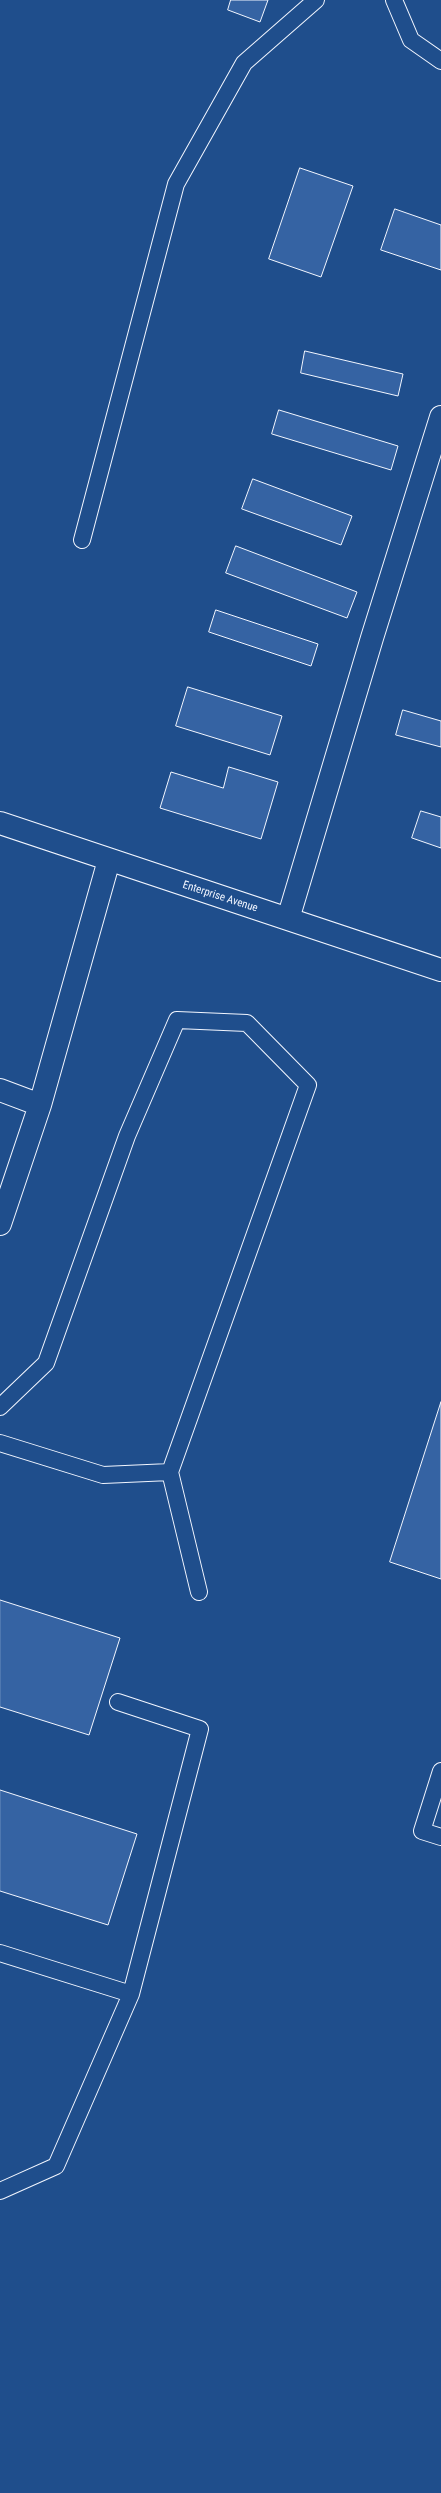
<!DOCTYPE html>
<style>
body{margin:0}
canvas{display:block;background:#1f4e8c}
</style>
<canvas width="441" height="2493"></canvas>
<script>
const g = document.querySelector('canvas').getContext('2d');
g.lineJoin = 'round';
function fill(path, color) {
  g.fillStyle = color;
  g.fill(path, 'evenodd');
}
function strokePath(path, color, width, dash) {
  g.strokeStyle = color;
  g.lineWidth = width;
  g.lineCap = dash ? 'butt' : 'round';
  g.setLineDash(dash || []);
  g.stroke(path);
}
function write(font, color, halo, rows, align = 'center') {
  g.font = font + ' "Roboto Condensed",sans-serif';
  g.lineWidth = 3;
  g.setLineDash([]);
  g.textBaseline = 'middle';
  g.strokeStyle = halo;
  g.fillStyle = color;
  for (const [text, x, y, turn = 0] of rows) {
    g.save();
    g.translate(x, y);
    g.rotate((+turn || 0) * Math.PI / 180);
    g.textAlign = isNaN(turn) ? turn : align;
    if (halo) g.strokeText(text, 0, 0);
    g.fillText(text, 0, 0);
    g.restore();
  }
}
const building = new Path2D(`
 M231,0H268L260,22L228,10Z
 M300,168L353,186L321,277L269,259Z
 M395,209L441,225V270L381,250Z
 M305,351L403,374L398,396L301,373Z
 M279,410L398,446L391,470L272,434Z
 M253,479L352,516L341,545L242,509Z
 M236,546L357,592L347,618L226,573Z
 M216,610L318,644L311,666L209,632Z
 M188,687L282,716L270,755L176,726Z
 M403,710L441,721V747L396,735Z
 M229,767L278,782L261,839L160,808L171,772L223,788Z
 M421,811L441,817V848L412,838Z
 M441,1402V1579L390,1562Z
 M0,1600L120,1638L89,1735L0,1707Z
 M0,1790L137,1834L108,1925L0,1891Z`);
fill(building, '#3563a3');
strokePath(building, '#f2f6ff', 1);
const service = new Path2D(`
 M394,0L411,40L441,61
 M82,540L176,184L244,63L316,0
 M0,1407L46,1363L127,1136L177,1020L247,1023L308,1085L170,1472L103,1475L0,1443
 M170,1472L199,1592
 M441,1771L422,1831L441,1837
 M0,1953L131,1994
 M0,2191L56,2166L131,1994L200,1729L118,1702`);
const minor = new Path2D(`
 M0,823L441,970
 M288,919L372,638L441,417
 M0,1090L40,1105
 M0,1224L40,1105L109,860`);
strokePath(service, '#f2f6ff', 18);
strokePath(minor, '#f2f6ff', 24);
strokePath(service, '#1f4e8c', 16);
strokePath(minor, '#1f4e8c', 22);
write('11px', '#f2f6ff', '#1f4e8c', [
 ["Enterprise Avenue",220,897,18]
]);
</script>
